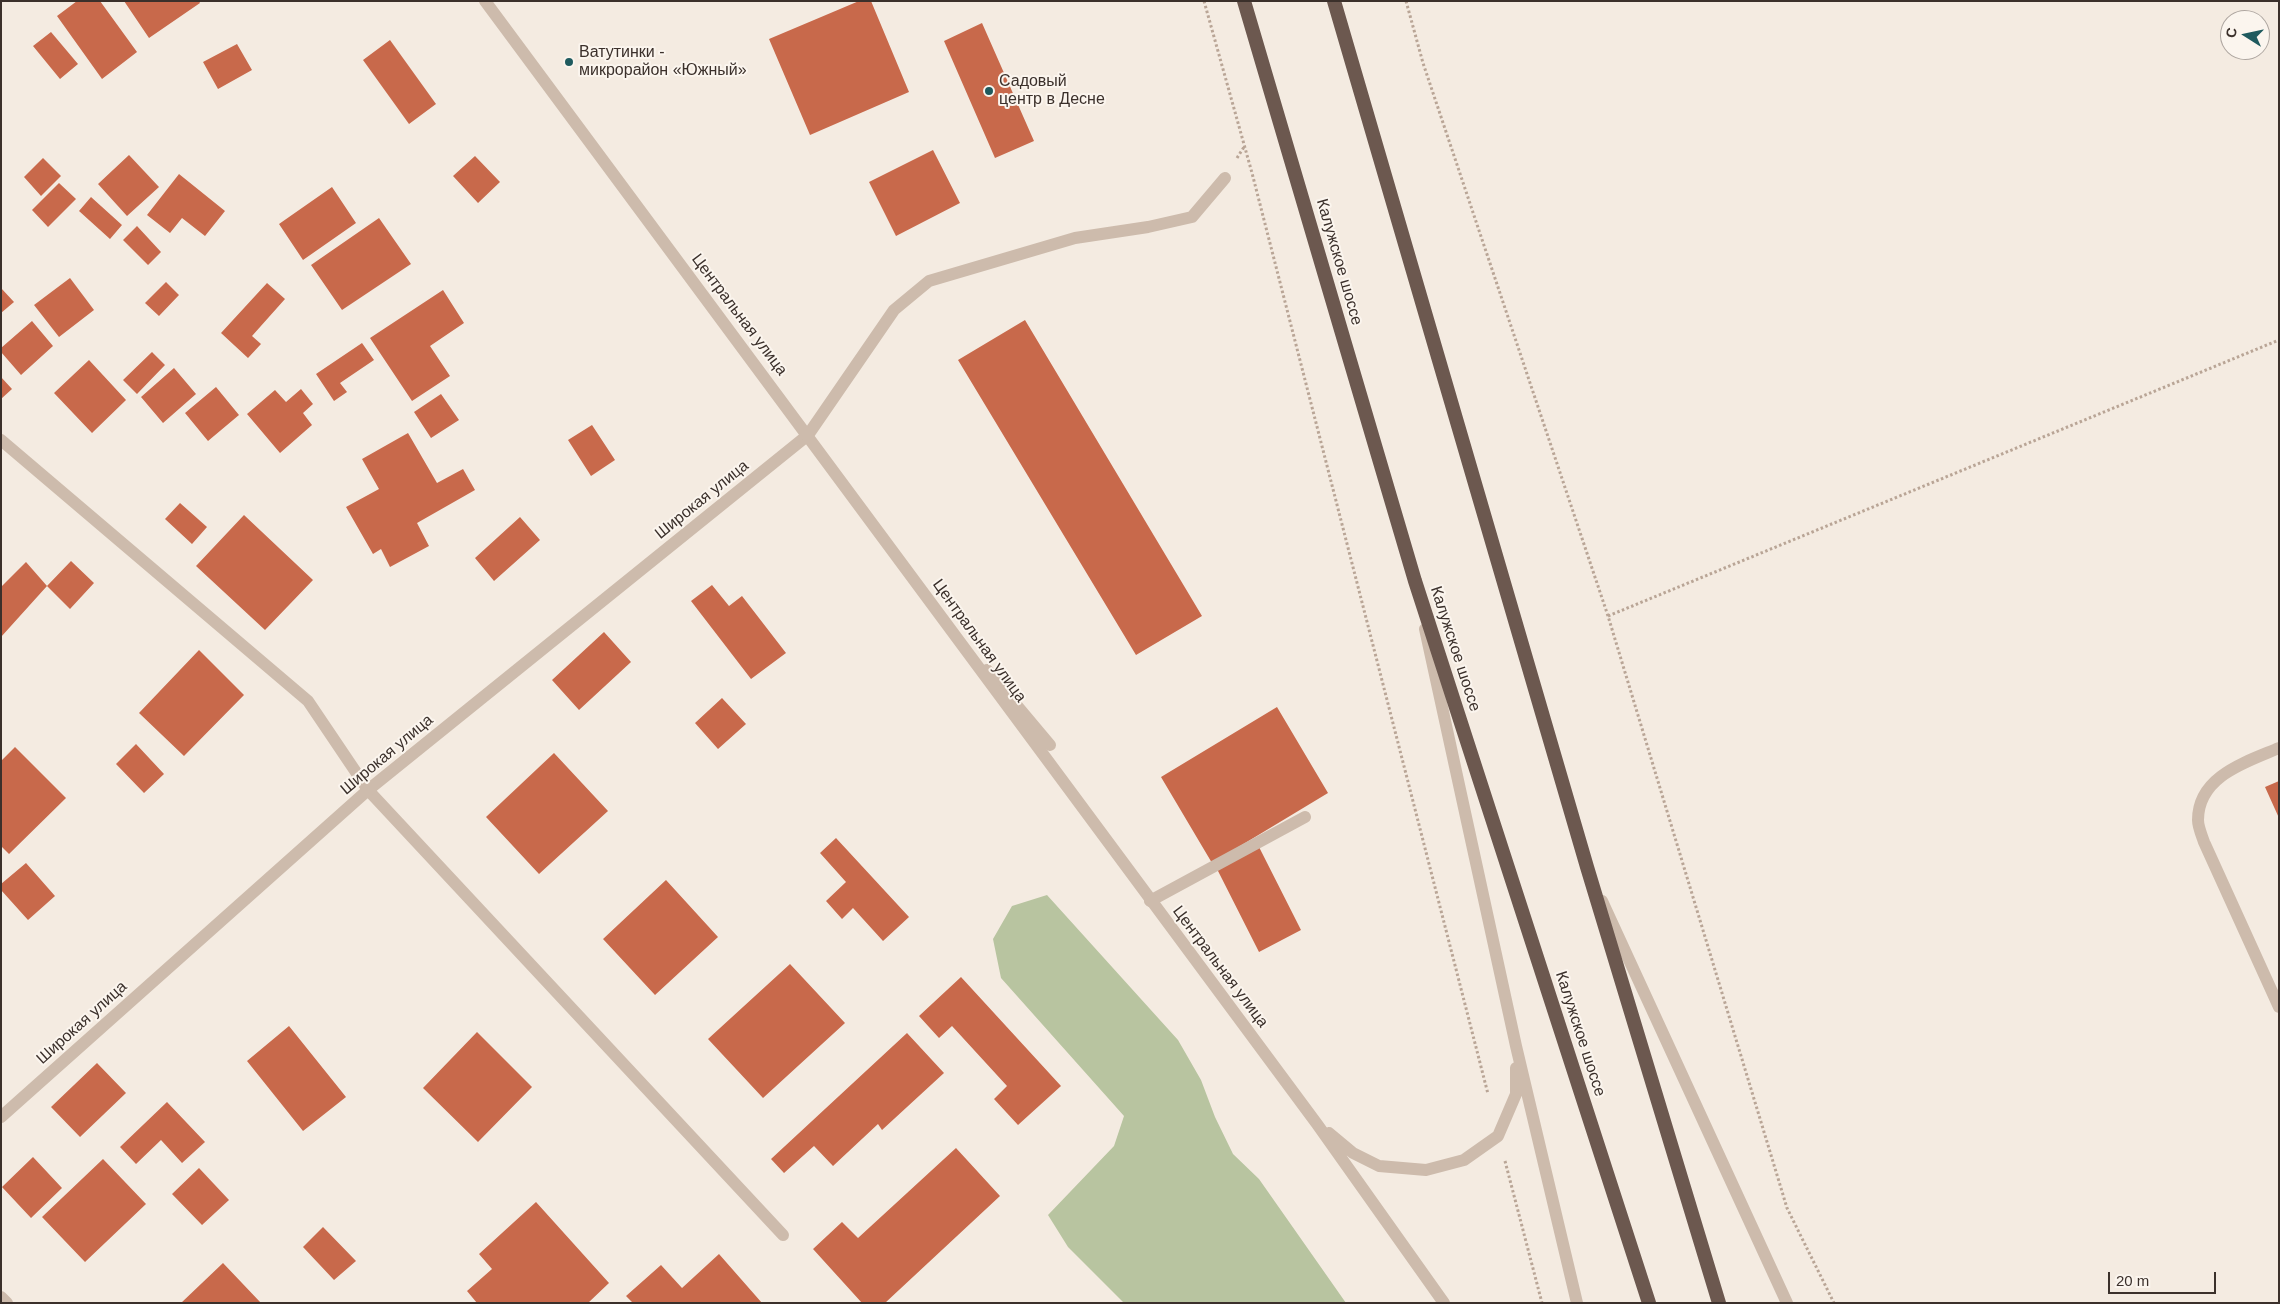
<!DOCTYPE html>
<meta charset="utf-8">
<style>
body{margin:0}
#map{position:relative;width:2280px;height:1304px;overflow:hidden;background:#f4ebe1;font-family:Arial,sans-serif}
canvas{display:block}
.frame{position:absolute;inset:0;border:2px solid #3b302b;pointer-events:none}
.north{position:absolute;left:2220px;top:10px;width:50px;height:50px;box-sizing:border-box;background:#fbf5ee;border:1px solid #aea6a0;border-radius:50%;rotate:280deg;font-size:14px;font-weight:700;line-height:20px;text-align:center;color:#3b302b}
.north::after{content:'';display:block;margin:auto;width:18px;height:22px;background:#1f5a5e;clip-path:polygon(50% 0,100% 100%,50% 72%,0 100%)}
.scale{position:absolute;left:2108px;top:1272px;width:108px;height:22px;box-sizing:border-box;border:2px solid #3b302b;border-top:0;padding-left:6px;font-size:15px;line-height:18px;white-space:nowrap;color:#3b302b;-webkit-text-stroke:4px #fbf5ee;paint-order:stroke}
</style>
<div id="map">
<canvas width="2280" height="1304"></canvas>
<div class="frame"></div>
<div class="north">С</div>
<div class="scale">20 m</div>
</div>
<script>
const g = document.querySelector('canvas').getContext('2d');
g.lineJoin = 'round';
function fill(path, color) {
  g.fillStyle = color;
  g.fill(path, 'evenodd');
}
function strokePath(path, color, width, dash) {
  g.strokeStyle = color;
  g.lineWidth = width;
  g.lineCap = dash ? 'butt' : 'round';
  g.setLineDash(dash || []);
  g.stroke(path);
}
function write(font, color, halo, rows, align = 'center') {
  g.font = font + ' Arial,sans-serif';
  g.lineWidth = 4;
  g.setLineDash([]);
  g.textBaseline = 'middle';
  g.strokeStyle = halo;
  g.fillStyle = color;
  for (const [text, x, y, turn = 0] of rows) {
    g.save();
    g.translate(x, y);
    g.rotate((+turn || 0) * Math.PI / 180);
    g.textAlign = isNaN(turn) ? turn : align;
    if (halo) g.strokeText(text, 0, 0);
    g.fillText(text, 0, 0);
    g.restore();
  }
}
fill(new Path2D(`
 M1047,895L1178,1040L1201,1080L1215,1117L1233,1154L1259,1179L1346,1303H1124L1068,1247L1048,1215L1114,1146L1124,1116L1001,978L993,939L1012,906Z`), '#b8c4a0');
fill(new Path2D(`
 M77,1H100L137,52L102,79L57,16Z
 M124,1H199L200,3L149,38Z
 M859,1H871L909,92L810,135L769,39Z
 M982,23L1034,141L995,158L944,41Z
 M51,32L78,64L60,79L33,46Z
 M390,40L436,104L409,124L363,60Z
 M237,44L252,70L218,89L203,62Z
 M933,150L960,203L896,236L869,182Z
 M129,155L159,187L127,216L98,184Z
 M475,156L500,182L478,203L453,176Z
 M43,158L61,176L41,196L24,177Z
 M179,174L225,211L205,236L182,218L170,233L147,215Z
 M59,183L76,199L48,227L32,210Z
 M332,187L356,223L303,260L279,224Z
 M91,197L122,225L110,239L79,211Z
 M379,218L411,264L342,310L311,265Z
 M137,226L161,252L148,265L123,240Z
 M70,278L94,310L59,337L34,305Z
 M166,282L179,295L159,316L145,303Z
 M267,283L285,299L252,336L261,344L248,358L221,333Z
 M1,288L14,302L1,313Z
 M443,290L464,323L430,346L450,376L412,401L370,338Z
 M1025,320L1202,616L1136,655L958,360Z
 M32,321L53,346L21,375L1,352V348Z
 M362,343L374,360L340,383L347,392L334,401L316,374Z
 M152,352L165,365L137,394L123,380Z
 M89,360L126,400L92,433L54,393Z
 M174,368L196,394L163,423L141,397Z
 M1,377L12,389L1,399Z
 M216,387L239,415L208,441L185,413Z
 M301,389L313,404L303,413L312,425L280,453L247,414L275,390L286,402Z
 M441,394L459,420L431,438L414,412Z
 M592,425L615,460L591,476L568,440Z
 M408,433L437,483L463,469L475,490L417,523L429,546L390,567L381,549L373,554L346,507L379,489L362,459Z
 M180,503L207,527L192,544L165,519Z
 M244,515L313,580L265,630L196,566Z
 M520,517L540,540L494,581L475,558Z
 M71,561L94,583L70,609L47,586Z
 M26,562L47,586L1,637V587Z
 M712,585L729,606L742,596L786,653L751,679L691,601Z
 M604,632L631,662L579,710L552,680Z
 M199,650L244,695L184,756L139,713Z
 M722,698L746,724L718,749L695,723Z
 M1277,707L1328,793L1212,863L1161,777Z
 M136,744L164,774L144,793L116,764Z
 M15,747L66,798L9,854L1,846V761Z
 M554,753L608,811L539,874L486,817Z
 M2279,781V818L2265,787Z
 M836,838L909,917L883,941L853,908L842,919L826,901L846,882L820,853Z
 M1259,847L1301,930L1259,952L1217,869Z
 M26,863L55,896L28,920L1,890V884Z
 M666,880L718,937L655,995L603,939Z
 M790,964L845,1023L763,1098L708,1039Z
 M961,977L1061,1086L1018,1125L994,1099L1007,1086L952,1026L939,1038L919,1016Z
 M289,1026L346,1097L303,1131L247,1061Z
 M477,1032L532,1087L478,1142L423,1088Z
 M907,1033L944,1073L882,1130L878,1124L833,1166L814,1146L784,1173L771,1159Z
 M97,1063L126,1093L80,1137L51,1107Z
 M167,1102L205,1142L182,1163L161,1140L136,1164L120,1147Z
 M956,1148L1000,1196L885,1303H862L813,1249L842,1222L858,1238Z
 M33,1157L62,1188L31,1218L2,1187Z
 M103,1159L146,1204L85,1262L42,1217Z
 M199,1168L229,1200L202,1225L172,1194Z
 M536,1202L609,1283L588,1303H477L467,1291L492,1269L479,1254Z
 M323,1227L356,1261L334,1280L303,1247Z
 M719,1254L762,1303H633L626,1296L661,1265L682,1288Z
 M223,1263L261,1303H181Z`), '#c8694b');
strokePath(new Path2D(`
 M1204,1L1252,173L1488,1094
 M1406,1L1423,63L1608,616L1787,1208L1834,1303
 M1237,158L1244,147
 M1608,616L2279,340
 M1505,1161L1542,1303`), '#b9a596', 3, [2.5, 2.5]);
strokePath(new Path2D(`
 M987,670L1050,745
 M2279,748C2246,762 2198,776 2198,820C2198,827 2202,836 2204,842L2279,1007
 M368,790L783,1235
 M1150,901L1305,817
 M1,1297L7,1303`), '#cdbbac', 12);
strokePath(new Path2D(`
 M1,440L308,701L368,790
 M1,1117L368,790L808,435L894,310L929,281L1075,238L1148,227L1192,217L1225,178`), '#cdbbac', 12);
strokePath(new Path2D(`
 M485,1L1317,1124L1444,1303
 M1425,629L1516,1046L1577,1303
 M1602,901L1787,1303
 M1329,1133L1353,1153L1379,1166L1426,1170L1464,1160L1498,1136L1516,1094V1068`), '#cdbbac', 12);
strokePath(new Path2D(`
 M1244,1L1415,581L1649,1303
 M1334,1L1587,867L1719,1303`), '#6c584f', 14);
for (const [x, y, r, color] of [
 [569,62,5,"#1f5a5e"],
 [989,91,5,"#1f5a5e"]
]) {
  const dot = new Path2D();
  dot.arc(x, y, r, 0, 2 * Math.PI);
  g.fillStyle = color;
  g.fill(dot);
  strokePath(dot, '#fbf5ee', 2);
}
write('16px', '#3b302b', '#fbf5ee', [
 ["Ватутинки -",579,53],
 ["микрорайон «Южный»",579,71],
 ["Садовый",999,82],
 ["центр в Десне",999,100]
], 'left');
write('16px', '#3b302b', '#fbf5ee', [
 ["Калужское шоссе",1339,262,74],
 ["Центральная улица",739,315,53],
 ["Широкая улица",702,500,-39],
 ["Центральная улица",979,641,54],
 ["Калужское шоссе",1455,649,72],
 ["Широкая улица",387,755,-40],
 ["Центральная улица",1220,967,53],
 ["Широкая улица",82,1023,-42],
 ["Калужское шоссе",1580,1034,72]
]);
</script>
